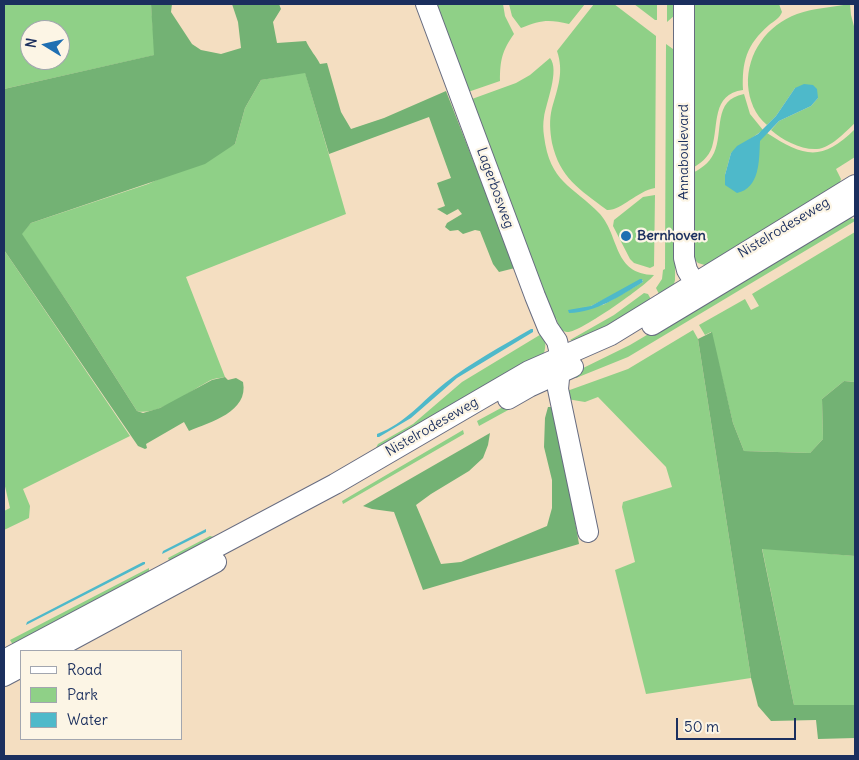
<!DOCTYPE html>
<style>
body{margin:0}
#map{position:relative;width:859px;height:760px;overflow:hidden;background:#f4dec1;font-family:Delius,sans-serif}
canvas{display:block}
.frame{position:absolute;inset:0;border:5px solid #1b2f5e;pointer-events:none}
.legend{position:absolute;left:20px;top:650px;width:162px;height:90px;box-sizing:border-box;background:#fcf5e5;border:1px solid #a2a6af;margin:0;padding:6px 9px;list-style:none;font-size:15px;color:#1b2f5e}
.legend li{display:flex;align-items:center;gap:10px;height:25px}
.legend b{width:25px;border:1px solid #a2a6af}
.north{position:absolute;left:20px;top:20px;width:50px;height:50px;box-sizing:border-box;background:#fcf5e5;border:1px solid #a2a6af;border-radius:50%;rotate:279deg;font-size:14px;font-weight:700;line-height:20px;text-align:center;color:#1b2f5e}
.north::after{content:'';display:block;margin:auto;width:18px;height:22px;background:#1f6fb2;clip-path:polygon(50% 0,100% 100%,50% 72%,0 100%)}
.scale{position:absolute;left:676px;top:718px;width:120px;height:22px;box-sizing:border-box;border:2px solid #1b2f5e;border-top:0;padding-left:6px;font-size:15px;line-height:18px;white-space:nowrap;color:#1b2f5e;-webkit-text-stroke:4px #fcf5e5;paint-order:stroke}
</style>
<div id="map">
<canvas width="859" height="760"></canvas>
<div class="frame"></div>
<ul class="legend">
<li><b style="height:6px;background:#fff"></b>Road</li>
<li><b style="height:14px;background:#8fd087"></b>Park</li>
<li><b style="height:14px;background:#4eb9ca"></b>Water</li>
</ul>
<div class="north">N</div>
<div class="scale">50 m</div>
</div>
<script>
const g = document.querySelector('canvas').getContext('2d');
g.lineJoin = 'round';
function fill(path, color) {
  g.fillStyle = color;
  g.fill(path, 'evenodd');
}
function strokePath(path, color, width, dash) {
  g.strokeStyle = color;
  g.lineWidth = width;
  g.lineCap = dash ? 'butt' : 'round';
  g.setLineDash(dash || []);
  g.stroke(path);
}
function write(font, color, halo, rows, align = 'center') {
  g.font = font + ' Delius,sans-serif';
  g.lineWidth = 4.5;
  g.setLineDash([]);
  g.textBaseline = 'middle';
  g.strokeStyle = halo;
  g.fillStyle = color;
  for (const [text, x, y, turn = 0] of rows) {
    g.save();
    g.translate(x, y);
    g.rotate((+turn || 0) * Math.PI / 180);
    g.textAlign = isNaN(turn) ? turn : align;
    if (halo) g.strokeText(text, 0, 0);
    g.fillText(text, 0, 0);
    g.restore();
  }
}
fill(new Path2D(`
 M4,4H151L155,55L4,89ZM30,30H60V60H30Z
 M431,4H503L505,16L514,34C502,51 500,60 500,81L468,92Z
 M509,4H585L569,24C549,19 540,20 521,28L512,16Z
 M594,4H614L656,36L655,188C637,191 621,211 607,210C579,189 560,178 552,143C550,131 549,120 552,108C558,87 564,72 557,51Z
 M634,4H657V20H655Z
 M667,4H677L675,15L667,22Z
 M692,4H779L782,12C780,18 774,21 769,25C746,45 742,62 743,90C711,94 719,126 712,147C709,157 700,164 691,169Z
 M850,4L851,15L855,30V123C845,132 831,148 817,149C801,150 782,140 771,130L779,121L811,106L818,98L795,88L776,116L767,125C755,115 749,100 748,85C747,53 767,25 797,14C814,8 833,7 850,4Z
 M666,44L673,49L677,58L675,280L673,288L661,298L656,288L662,279L663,270L665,269Z
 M550,58C560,70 546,103 544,117C543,123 543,130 544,136C550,183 572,185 600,214C620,237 613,274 654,275C647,285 578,334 567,332C560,332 558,323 556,318L552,320L472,99L516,83L530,75ZM643,280V282L603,305L569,308L591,306Z
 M305,72L346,214L186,277L225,377C220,378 214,378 209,381C192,390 156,417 137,411L70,306L21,234L31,223L148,184L235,144L245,108L261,80Z
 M744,94L750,114L763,130L731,153L725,175L767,133C804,157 822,162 855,129V157L836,169L841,179L840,182L814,205L708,266L698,263L694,259L690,227L691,174C700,169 709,164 714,153C724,132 712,100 744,94Z
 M655,195L654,266L650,268L634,263L630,259L613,226L614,220L643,197Z
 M845,217L855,219V221L628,357L576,378L573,373L630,345Z
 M855,232V382L844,381L822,399L823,439L810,453L744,451L733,423L711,332L705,335L699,325L745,299L751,310L759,306L752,294Z
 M4,250L130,436L23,489L30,506L29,518L4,530V511L10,508L4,482Z
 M644,293L648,294L653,303L575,342L570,340L614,315Z
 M693,330L698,339L751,678L646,694L615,570L635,562L622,507L623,502L672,487L666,467L598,397L585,402L567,399V391L628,369Z
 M543,333C546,342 546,348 543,356L371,457L378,444L413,424L462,382Z
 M538,388L541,392L479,426L477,421Z
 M463,430L464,434L343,504L342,501Z
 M239,524L241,527L171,565L168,558L210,536L214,537Z
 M762,548L855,556V705H794Z
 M149,568V577L16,650L10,640Z`), '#8fd087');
fill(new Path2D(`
 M151,4H172L171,12L192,44L201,50L221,54L241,48L238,22L232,4H279L281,9L273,22L277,43L306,41C310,50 316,56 320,64L327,63L341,112L351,129L384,118L446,91L515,268L499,272L493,264L480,231L475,230L463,234L458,230L450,231L445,227L447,223L462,214L458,209L447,215L437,209L445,206L437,183L451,178L429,117L329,154L305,73L261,80L245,108L235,144L205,164L31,223L22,234L70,306L137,411L143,413L160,408L212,380L225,377L228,380L236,378L243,382C249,412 210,422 189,431L184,422L146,444L147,448L145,449L138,446L4,250V89L154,55Z
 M712,332L733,423L744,451L810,453L823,439L822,399L844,381L855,382V556L762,549L794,705H855V738L818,739L816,720L771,721L758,706L751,678L698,339Z
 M548,407H555L579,544L423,590L394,512L372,509L363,506L490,433L488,445L483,458L469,471L431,494L416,505L441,564L461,562L547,526L552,508V480L544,447L545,418Z`), '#73b274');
fill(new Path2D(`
 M804,84L813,85L817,89L818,98L811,106L779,121L760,141C759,161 760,188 737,193L725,185V175L731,153L737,146L758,134L776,116L795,88Z
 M640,279H642L643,282C620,296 597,312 569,313L568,310L591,306Z
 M531,329H533V332L457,378L411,418L379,437H377V434C406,423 422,401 445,383C472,362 502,346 531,329Z
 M206,529V532L162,554L163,551Z
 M143,562H145V564L26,625L27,622Z`), '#4eb9ca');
const minor = new Path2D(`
 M426,4L535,296L548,328L557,341L561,358L558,389L588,532
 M684,4V258L687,270L701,294
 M652,325L855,203
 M508,399L529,387L573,367
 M51,651L216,562
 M4,660L335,484L529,371L611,335L855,185
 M4,676L21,667`);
strokePath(minor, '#676c81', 22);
strokePath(minor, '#fff', 20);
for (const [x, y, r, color] of [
 [626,236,6,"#1f6fb2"]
]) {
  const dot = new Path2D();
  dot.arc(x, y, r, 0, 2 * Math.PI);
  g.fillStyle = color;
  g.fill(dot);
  strokePath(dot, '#fcf5e5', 2);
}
write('14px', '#1b2f5e', '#fcf5e5', [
 ["Annaboulevard",684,152,-90],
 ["Lagerbosweg",495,188,70],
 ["Nistelrodeseweg",784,228,-31],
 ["Nistelrodeseweg",432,427,-30]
]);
write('bold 14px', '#1b2f5e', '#fcf5e5', [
 ["Bernhoven",637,236]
], 'left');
</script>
